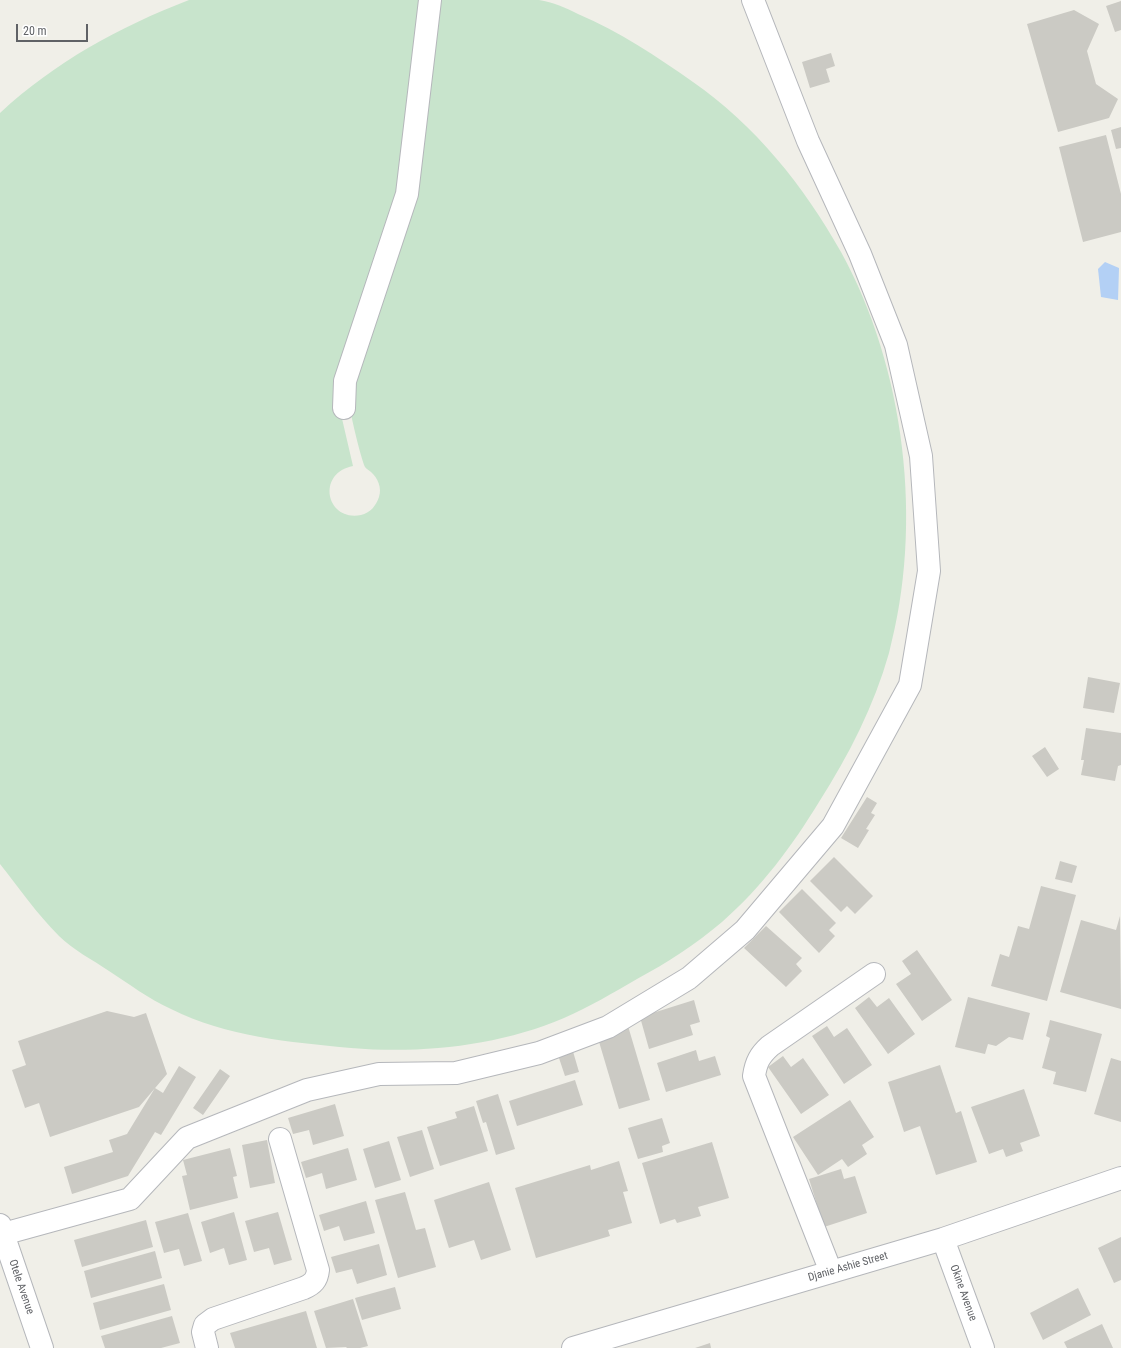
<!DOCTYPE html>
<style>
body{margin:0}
#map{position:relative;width:1121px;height:1348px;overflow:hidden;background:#f0efe8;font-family:"Roboto Condensed",sans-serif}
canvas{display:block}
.scale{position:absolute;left:16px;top:24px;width:72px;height:18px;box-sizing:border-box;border:2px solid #606266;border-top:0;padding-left:5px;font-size:12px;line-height:14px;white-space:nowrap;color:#606266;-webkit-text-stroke:3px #fff;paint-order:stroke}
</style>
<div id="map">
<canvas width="1121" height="1348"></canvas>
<div class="scale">20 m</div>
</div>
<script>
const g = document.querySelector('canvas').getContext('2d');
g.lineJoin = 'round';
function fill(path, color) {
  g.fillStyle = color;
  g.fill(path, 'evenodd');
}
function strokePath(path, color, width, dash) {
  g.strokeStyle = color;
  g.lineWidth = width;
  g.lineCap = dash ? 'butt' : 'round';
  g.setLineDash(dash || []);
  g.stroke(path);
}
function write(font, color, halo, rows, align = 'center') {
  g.font = font + ' "Roboto Condensed",sans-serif';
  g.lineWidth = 4;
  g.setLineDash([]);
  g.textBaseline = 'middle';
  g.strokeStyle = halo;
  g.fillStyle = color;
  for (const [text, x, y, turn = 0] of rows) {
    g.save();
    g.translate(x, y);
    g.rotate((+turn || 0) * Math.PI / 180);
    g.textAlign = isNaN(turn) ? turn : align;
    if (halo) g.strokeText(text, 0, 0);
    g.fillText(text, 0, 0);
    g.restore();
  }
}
fill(new Path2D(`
 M189,0H425L401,193L340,410L353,466C316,473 326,522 361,515C370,513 376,506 379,497C382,488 378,478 371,472C369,470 366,469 365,467C361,458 351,417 350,408C350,399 352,389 352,380L413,195L436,0C460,0 484,0 508,0C518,0 529,0 539,0C553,2 566,8 578,14C620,32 656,56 693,82C755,125 804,186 841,252C905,368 924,524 889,653C874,706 849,755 819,802C792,846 762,887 722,922C696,944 667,963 637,979C613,993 589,1007 564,1018C499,1046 421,1054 351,1048C289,1042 227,1037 171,1009C149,999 129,984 109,971C93,960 73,950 59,936C37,914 19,888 0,864V113C55,62 119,27 189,0Z`), '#c8e4cc');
fill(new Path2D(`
 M1105,262L1119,268L1118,300L1101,297L1098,269Z`), '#b3d0f5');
fill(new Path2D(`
 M1121,1V30L1115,32L1106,6Z
 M1074,10L1099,24L1087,51L1096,84L1118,99L1109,118L1058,132L1027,24Z
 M831,53L835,66L826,69L830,82L810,88L802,62Z
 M1121,127V148L1116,149L1111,130Z
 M1106,135L1121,194V232L1083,242L1059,147Z
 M1088,677L1120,683L1114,713L1083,708Z
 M1086,728L1121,733V765L1118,766L1115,781L1081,775L1084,760H1081Z
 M1045,747L1059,769L1047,777L1032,756Z
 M867,797L877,803L871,813L875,815L866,829L869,830L858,848L841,838Z
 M834,857L873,896L855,914L847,906L841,912L810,881Z
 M1060,861L1077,866L1072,883L1055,879Z
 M1041,886L1076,895L1047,1001L991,986L1000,954L1009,957L1018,926L1029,929Z
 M802,889L836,923L829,930L835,936L819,953L779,912Z
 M1120,916L1121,1009L1060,992L1081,920L1116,930Z
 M766,926L802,958L796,964L802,971L786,987L744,948Z
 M917,950L952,1000L922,1021L896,984L911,974L902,961Z
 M869,997L877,1007L889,998L915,1034L888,1054L855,1008Z
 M968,997L1030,1013L1023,1040L1009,1037L996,1046L988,1044L985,1054L955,1047Z
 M694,1000L700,1022L690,1025L693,1035L649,1049L640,1017Z
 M107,1011L134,1017L146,1013L167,1074L139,1107L50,1137L39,1103L25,1108L12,1070L26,1065L18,1041Z
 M1050,1020L1102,1034L1086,1092L1053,1084L1056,1072L1042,1068L1050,1038L1046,1036Z
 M628,1026L650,1100L619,1109L597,1035Z
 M827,1026L834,1037L847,1028L872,1065L844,1084L812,1036Z
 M572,1048L579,1072L565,1076L557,1052Z
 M696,1050L699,1061L715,1056L721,1075L666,1092L657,1063Z
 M783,1056L791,1067L803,1058L829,1095L801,1114L768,1067Z
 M1111,1058L1121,1061V1122L1094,1114Z
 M940,1065L956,1113L961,1111L977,1162L936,1175L920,1126L904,1132L888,1082Z
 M179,1066L196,1077L161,1135L155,1132L128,1176L72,1194L64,1167L113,1152L109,1140L127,1134L155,1088L163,1093Z
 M220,1069L230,1076L203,1115L193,1108Z
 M575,1080L583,1105L517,1126L509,1101Z
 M1024,1089L1040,1136L1020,1143L1023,1151L1006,1157L1003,1149L989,1154L971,1107Z
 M498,1094L515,1149L496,1155L486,1122L483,1123L476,1101Z
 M850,1100L874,1137L862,1145L867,1154L848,1167L842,1159L818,1175L793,1137Z
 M335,1104L344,1136L313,1145L309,1130L293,1134L288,1118Z
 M474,1106L488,1151L440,1166L427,1127L457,1118L455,1112Z
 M662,1118L670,1143L662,1146L663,1152L638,1159L628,1128Z
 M422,1130L434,1169L410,1177L397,1137Z
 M267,1140L275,1183L250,1188L242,1145Z
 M389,1141L401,1180L375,1188L363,1149Z
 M712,1142L729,1198L698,1207L701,1216L677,1223L675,1219L660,1224L642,1163Z
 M230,1148L237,1176L233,1177L238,1198L190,1210L182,1176L187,1175L183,1160Z
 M348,1148L357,1180L326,1189L322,1173L306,1178L301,1162Z
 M619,1161L628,1191L623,1192L632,1223L608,1230L610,1236L536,1258L515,1188L590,1165L591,1170Z
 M841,1169L844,1179L855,1176L867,1213L824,1227L809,1179Z
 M489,1182L511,1250L481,1260L474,1240L449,1248L434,1200Z
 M405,1192L416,1230L425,1228L436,1267L398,1278L375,1200Z
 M366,1201L375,1233L344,1241L339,1226L324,1231L319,1215Z
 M234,1212L247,1260L229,1265L224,1248L210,1253L201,1222Z
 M278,1212L292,1260L274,1265L269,1248L254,1252L245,1221Z
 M188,1213L202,1261L184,1266L179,1249L164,1253L155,1222Z
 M146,1220L153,1247L82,1267L74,1240Z
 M1121,1237V1280L1114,1283L1098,1248Z
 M379,1244L387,1275L357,1284L352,1269L336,1273L331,1257Z
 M155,1251L162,1278L91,1298L84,1271Z
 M164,1284L171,1310L100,1330L93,1303Z
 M395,1287L401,1309L362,1320L355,1298Z
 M1078,1288L1091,1315L1043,1340L1030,1313Z
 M353,1299L368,1346L360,1348H347L346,1347L326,1348L314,1311Z
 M306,1311L317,1348H235L230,1333Z
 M172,1316L180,1343L161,1348H105L101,1336Z
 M1102,1324L1113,1348H1067L1064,1342Z
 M710,1343L711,1348H695Z`), '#cbcac4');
const minor = new Path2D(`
 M344,408L345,381L407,194L430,0
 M0,1225L42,1348
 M3,1234L130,1199L187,1138L307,1090L379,1074L456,1073L539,1053L608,1027L689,978L745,930L833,826L910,685L929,571L921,456L896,345L860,254L808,141L753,0
 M943,1239L983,1348
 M831,1272L754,1076C756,1062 760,1055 770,1046L874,974
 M207,1348L203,1332L205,1325L213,1319L304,1288C313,1284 317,1280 318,1270L280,1139
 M573,1348L943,1239L1121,1178`);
strokePath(minor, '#b5b7bb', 24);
strokePath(minor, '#fff', 22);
write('11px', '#606266', '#fff', [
 ["Djanie Ashie Street",848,1267,-16],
 ["Otele Avenue",21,1287,71],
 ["Okine Avenue",963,1293,70]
]);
</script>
